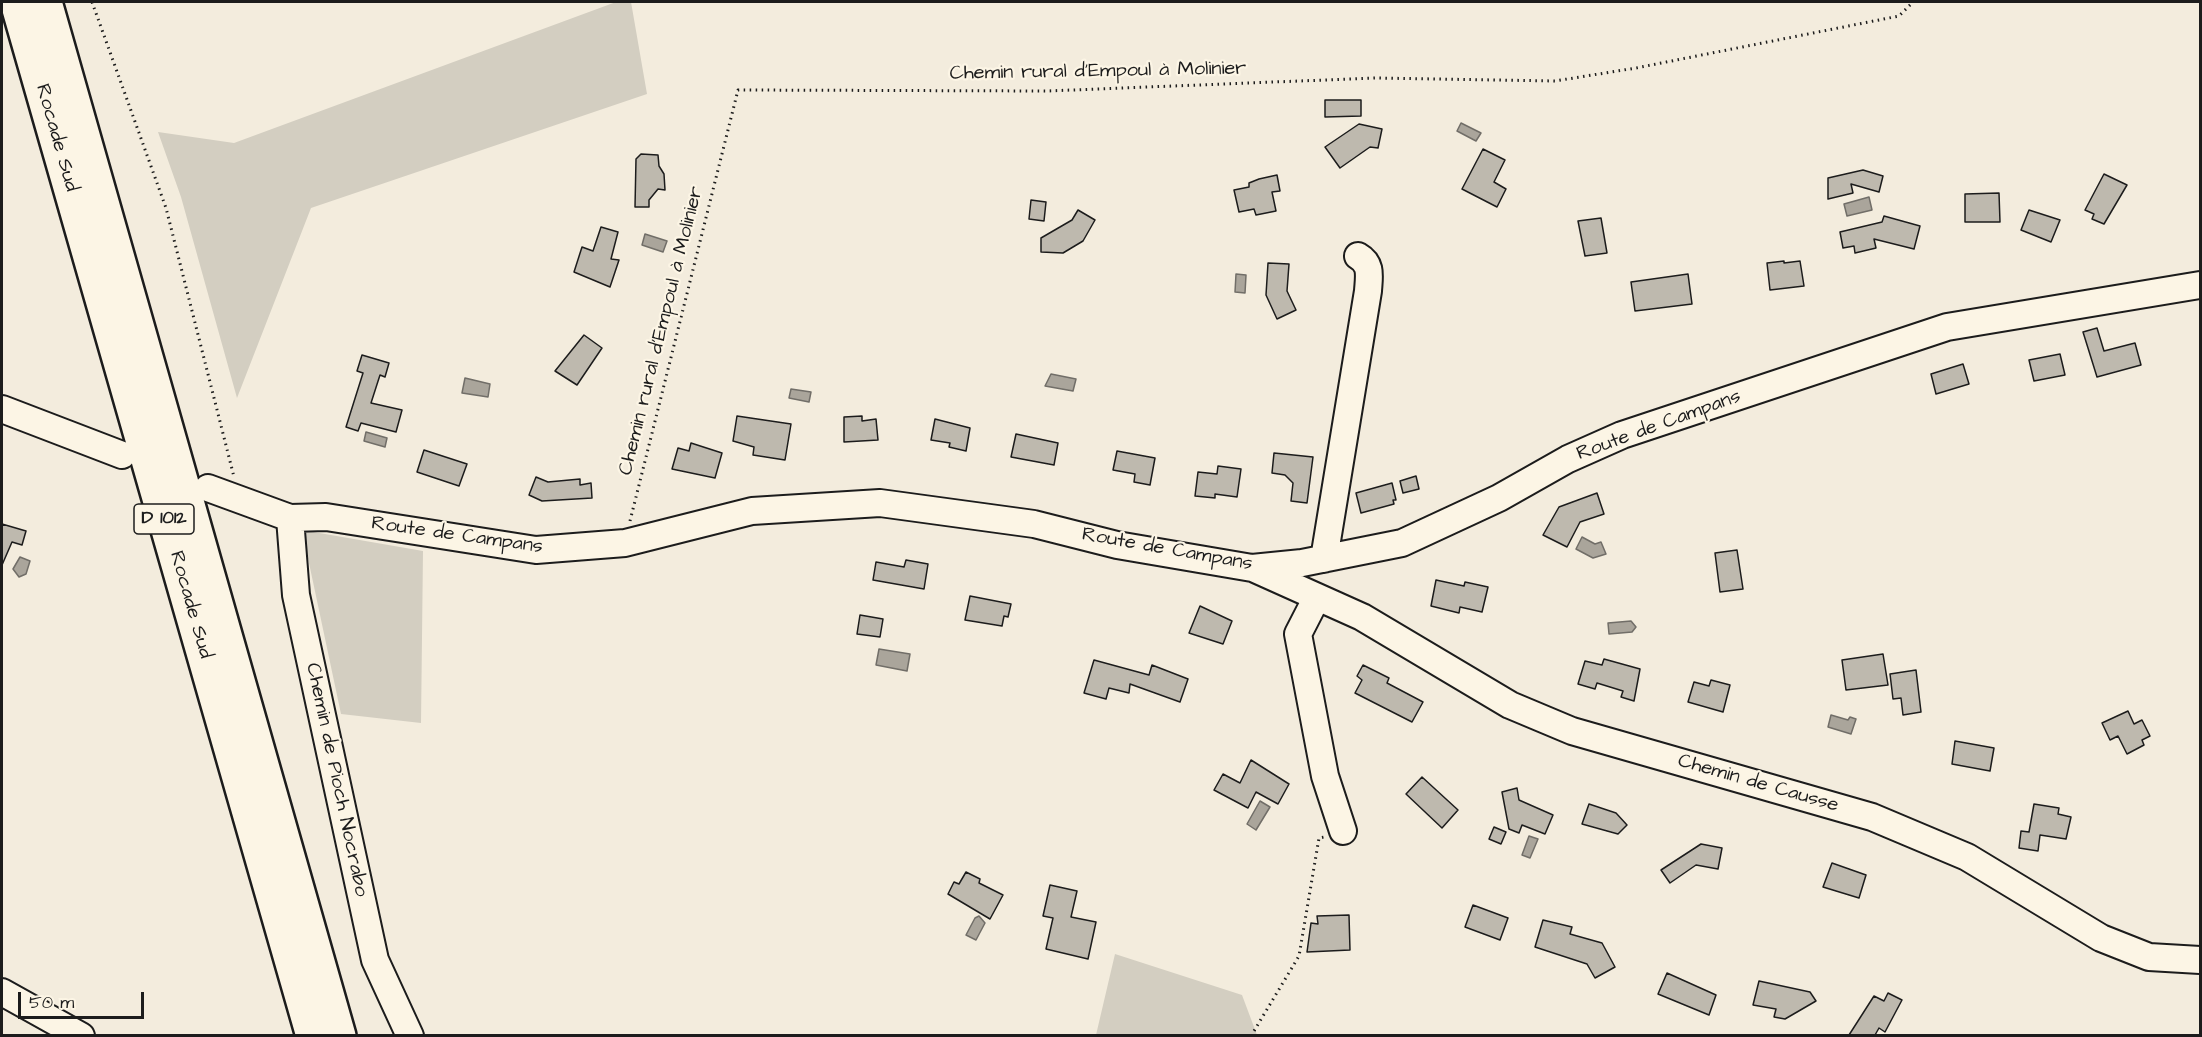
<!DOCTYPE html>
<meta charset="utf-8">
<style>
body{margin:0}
#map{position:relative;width:2202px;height:1037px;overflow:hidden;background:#f3ecdd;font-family:"Architects Daughter",sans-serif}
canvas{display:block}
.frame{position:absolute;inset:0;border:3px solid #1c1c1c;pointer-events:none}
.scale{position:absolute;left:18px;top:992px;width:126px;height:27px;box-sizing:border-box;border:3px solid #1c1c1c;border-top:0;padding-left:8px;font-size:18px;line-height:21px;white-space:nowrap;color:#1c1c1c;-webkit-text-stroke:4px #fcf5e5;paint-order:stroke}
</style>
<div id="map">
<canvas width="2202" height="1037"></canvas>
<div class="frame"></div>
<div class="scale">50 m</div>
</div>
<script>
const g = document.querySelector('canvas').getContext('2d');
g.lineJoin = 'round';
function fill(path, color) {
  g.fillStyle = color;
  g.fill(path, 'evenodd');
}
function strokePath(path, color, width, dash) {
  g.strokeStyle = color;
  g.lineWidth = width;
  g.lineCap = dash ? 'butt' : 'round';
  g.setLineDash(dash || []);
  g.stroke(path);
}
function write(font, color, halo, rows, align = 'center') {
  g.font = font + ' "Architects Daughter",sans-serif';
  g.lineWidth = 4.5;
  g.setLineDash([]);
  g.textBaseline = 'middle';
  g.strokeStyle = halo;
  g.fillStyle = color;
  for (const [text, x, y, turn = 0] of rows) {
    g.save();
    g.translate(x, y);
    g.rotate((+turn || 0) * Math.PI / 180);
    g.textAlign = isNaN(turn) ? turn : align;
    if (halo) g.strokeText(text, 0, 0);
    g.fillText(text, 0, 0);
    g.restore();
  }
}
fill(new Path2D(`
 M616,2H631L647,94L311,208L237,398L181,197L158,132L234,143Z
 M302,530L423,551L421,723L341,714Z
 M1115,954L1242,995L1257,1035H1096Z`), '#d3cec1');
const water = new Path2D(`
 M1461,123L1481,133L1476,141L1457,131Z
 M1869,197L1872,210L1847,216L1844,204Z
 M645,234L667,241L663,252L642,245Z
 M1236,274L1246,275L1245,293L1235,292Z
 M1051,374L1076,379L1073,391L1045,386Z
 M465,378L490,384L488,397L462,393Z
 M791,389L811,392L809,402L789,398Z
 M366,432L387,438L385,447L364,441Z
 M1582,537L1595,544L1601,542L1606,554L1593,558L1576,549Z
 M20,557L30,561L26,574L19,577L13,569Z
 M1631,621L1636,627L1632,632L1609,634L1608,623Z
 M879,649L910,654L907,671L876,665Z
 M1831,715L1848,720L1850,717L1856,719L1851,734L1828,727Z
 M1260,801L1270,807L1256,830L1247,824Z
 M1529,836L1538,839L1530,858L1522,855Z
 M979,916L985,923L976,940L966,935L975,918Z`);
fill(water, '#aaa59b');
strokePath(water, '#716e68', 1.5);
const building = new Path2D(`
 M1325,100H1361V116L1325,117Z
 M1359,124L1382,129L1378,148L1370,147L1340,168L1325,147Z
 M1483,149L1505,160L1494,182L1506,189L1497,207L1462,189Z
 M641,154L658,155L659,166L664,174L665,190L658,189L649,200V207H635L636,159Z
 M1863,170L1883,176L1879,192L1851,184L1853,193L1828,199V178Z
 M2104,174L2127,185L2104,224L2092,219L2094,214L2085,210Z
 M1277,175L1280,191L1272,192L1276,211L1256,215L1254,209L1239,212L1234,190L1249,187V183L1259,179Z
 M1999,193L2000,222H1965V194Z
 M1031,200L1046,202L1044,221L1029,219Z
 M1078,210L1095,220L1083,241L1063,253L1041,252V238L1072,220Z
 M2029,210L2060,220L2051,242L2021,230Z
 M1884,216L1920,226L1914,249L1874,239L1876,248L1855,253L1854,246L1843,248L1840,232L1882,222Z
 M1601,218L1607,253L1585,256L1578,221Z
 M601,227L618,232L611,259L619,260L610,287L574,272L582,247L593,251Z
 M1784,261V263L1800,261L1804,286L1770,290L1767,263Z
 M1268,263L1289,264L1287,291L1296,310L1277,319L1266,295Z
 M1688,274L1692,304L1635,311L1631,282Z
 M2097,328L2104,351L2135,343L2141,365L2097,377L2083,332Z
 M584,335L602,348L577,385L555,371Z
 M2060,354L2065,375L2034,381L2029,360Z
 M362,355L389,363L385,377L380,375L371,403L402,410L396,432L361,423L358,431L346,427L363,373L357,371Z
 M1963,364L1969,384L1936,394L1931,374Z
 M737,416L791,424L785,460L753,455L754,447L733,441Z
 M862,416V421L876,419L878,440L844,442V417Z
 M935,419L970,428L966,451L949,447L950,443L931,440Z
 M1016,434L1058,443L1054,465L1011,457Z
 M691,443L722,453L715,478L672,469L678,448L689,451Z
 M424,450L467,464L459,486L417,472Z
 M1117,451L1155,458L1150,485L1134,482L1135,474L1113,470Z
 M1274,453L1313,457L1307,503L1291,501L1293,483L1285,475L1272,473Z
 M1218,466L1241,469L1237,497L1215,494V498L1195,496L1198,472L1217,474Z
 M1416,476L1419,489L1403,493L1400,481Z
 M536,477L548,482L580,479V485L591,483L592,498L542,501L529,495Z
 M1392,483L1396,500H1393L1394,504L1361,513L1356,493Z
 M1597,493L1604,514L1580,522L1567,547L1543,535L1559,507Z
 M2,524L26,531L22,545L12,542L2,565Z
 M1737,550L1743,589L1720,592L1715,553Z
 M906,560L928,564L924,589L873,580L876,562L904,567Z
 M1436,580L1464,586L1465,582L1488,587L1482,612L1460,607L1459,613L1431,606Z
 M970,596L1011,604L1008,617L1004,616L1002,626L965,620Z
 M1200,606L1232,621L1223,644L1189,633Z
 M860,615L883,619L880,637L857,634Z
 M1883,654L1888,685L1846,690L1842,660Z
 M1604,659L1640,669L1634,701L1621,697L1623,691L1597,683L1595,689L1578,684L1585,661L1602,665Z
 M1094,660L1149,675L1152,665L1188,679L1180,702L1130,684L1129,693L1109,688L1106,699L1084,693Z
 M1363,665L1389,678L1387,683L1423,702L1412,722L1355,693L1362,680L1357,676Z
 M1916,670L1921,712L1903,715L1901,698L1893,699L1890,674Z
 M1711,680L1730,685L1723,712L1688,702L1694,682L1709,686Z
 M2128,711L2134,724L2142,720L2150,736L2142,740L2144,745L2127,754L2118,736L2110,740L2102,723Z
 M1955,741L1994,748L1990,771L1952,764Z
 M1251,760L1289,784L1278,804L1256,792L1248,808L1214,790L1223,774L1240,783Z
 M1422,777L1458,810L1442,828L1406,794Z
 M1517,788L1519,800L1553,815L1545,834L1522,825L1519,833L1509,829L1502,792Z
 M1589,804L1616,813L1627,825L1618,834L1582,824Z
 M2034,804L2059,808L2058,814L2071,817L2066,839L2040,835L2038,851L2019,848L2021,831L2029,832Z
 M1494,827L1506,832L1501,844L1489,839Z
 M1701,844L1722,848L1718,869L1696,865L1670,883L1661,870Z
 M1832,863L1866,875L1859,898L1823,887Z
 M966,872L980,879L979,883L1003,895L990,919L948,894L954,882L959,884Z
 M1050,885L1077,891L1071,917L1096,922L1088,959L1046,949L1053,918L1043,916Z
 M1473,905L1508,918L1500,940L1465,927Z
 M1349,915L1350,950L1307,952L1311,923L1318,924L1317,916Z
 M1543,920L1572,927L1570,934L1602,943L1615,967L1595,978L1587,964L1535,947Z
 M1667,973L1716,995L1709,1015L1658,994Z
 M1759,981L1810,992L1816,1001L1785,1019L1774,1017L1776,1009L1753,1005Z
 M1888,993L1902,1000L1885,1032L1879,1028L1875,1035H1849L1874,996L1884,1001Z`);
fill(building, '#beb9ae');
strokePath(building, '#1c1c1c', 1.5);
const minor = new Path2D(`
 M2,409L122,455
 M208,488L290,518L326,517L536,550L625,543L752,511L880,503L1034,524L1117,545L1252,568L1302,563L1402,543L1499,498L1568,459L1622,435L1947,327L2200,285
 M290,518L296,595L375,960L410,1036
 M1324,559L1368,291C1369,276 1372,264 1358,256
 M1255,569L1362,617L1510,705L1572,731L1872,817L1967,857L2101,938L2149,957L2200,960
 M1317,597L1298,634L1325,776L1343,831
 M2,992L81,1036`);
const highway = new Path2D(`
 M17,2L313,1036
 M45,2L339,1036`);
strokePath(minor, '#1c1c1c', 30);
strokePath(highway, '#1c1c1c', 38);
strokePath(new Path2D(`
 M92,2L166,208L234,477
 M630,521L738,90L1047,91L1375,78L1555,81L1636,68L1899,16L1913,2
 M1251,1036L1299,956L1319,838L1324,837`), '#1c1c1c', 3, [1.5, 4.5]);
strokePath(minor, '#fcf5e5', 26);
strokePath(highway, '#fcf5e5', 33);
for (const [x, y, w] of [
 [164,519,60]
]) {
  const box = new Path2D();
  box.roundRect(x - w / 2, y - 15, w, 30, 4.5);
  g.fillStyle = '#fcf5e5';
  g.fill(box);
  strokePath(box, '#1c1c1c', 1.5);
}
write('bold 18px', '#1c1c1c', null, [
 ["D 1012",164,519]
]);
write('20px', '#1c1c1c', '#fcf5e5', [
 ["Chemin rural d'Empoul à Molinier",1098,72,-1],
 ["Rocade Sud",56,138,74],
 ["Chemin rural d'Empoul à Molinier",662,331,-76],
 ["Route de Campans",1659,426,-20],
 ["Route de Campans",457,536,8],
 ["Route de Campans",1167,550,10],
 ["Rocade Sud",190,605,74],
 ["Chemin de Pioch Nocrabo",336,780,78],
 ["Chemin de Causse",1758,784,16]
]);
</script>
